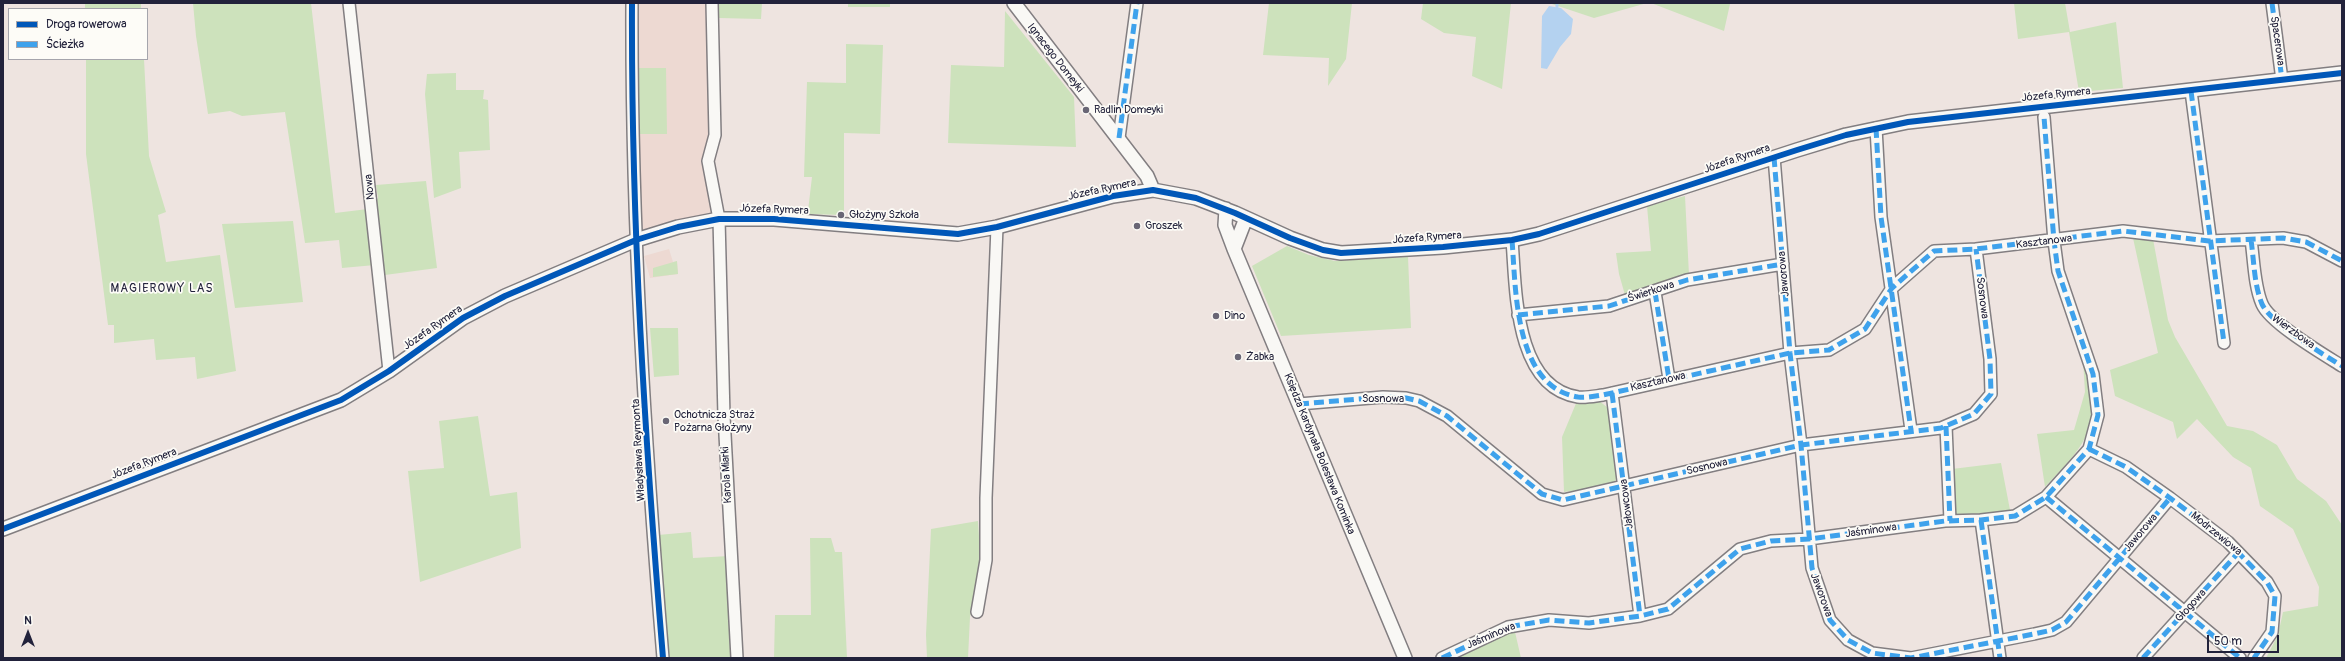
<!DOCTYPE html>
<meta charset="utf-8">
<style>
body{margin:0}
#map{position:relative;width:2345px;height:661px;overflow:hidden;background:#eee4e0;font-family:Pangolin,sans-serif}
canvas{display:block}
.frame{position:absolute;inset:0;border:4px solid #22223b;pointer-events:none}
.legend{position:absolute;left:8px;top:8px;width:140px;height:52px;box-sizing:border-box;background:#fdfcf7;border:1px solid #a5a5ac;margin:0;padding:5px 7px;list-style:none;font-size:12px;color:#22223b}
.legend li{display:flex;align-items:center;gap:8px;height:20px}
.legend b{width:20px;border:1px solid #a5a5ac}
.north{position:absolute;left:8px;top:613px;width:40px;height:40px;-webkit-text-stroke:3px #fdfcf7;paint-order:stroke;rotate:0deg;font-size:11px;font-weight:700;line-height:16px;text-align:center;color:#22223b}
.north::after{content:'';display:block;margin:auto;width:14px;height:18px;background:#22223b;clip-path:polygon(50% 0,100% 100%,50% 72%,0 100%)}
.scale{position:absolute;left:2207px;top:635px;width:72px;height:18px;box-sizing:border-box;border:2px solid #22223b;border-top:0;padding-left:5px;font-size:12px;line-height:14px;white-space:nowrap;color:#22223b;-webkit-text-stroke:3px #fdfcf7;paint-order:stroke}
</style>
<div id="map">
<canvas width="2345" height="661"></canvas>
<div class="frame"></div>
<ul class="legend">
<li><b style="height:5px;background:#0057b8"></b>Droga rowerowa</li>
<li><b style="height:5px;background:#3ea2ec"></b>Ścieżka</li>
</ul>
<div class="north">N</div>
<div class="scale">50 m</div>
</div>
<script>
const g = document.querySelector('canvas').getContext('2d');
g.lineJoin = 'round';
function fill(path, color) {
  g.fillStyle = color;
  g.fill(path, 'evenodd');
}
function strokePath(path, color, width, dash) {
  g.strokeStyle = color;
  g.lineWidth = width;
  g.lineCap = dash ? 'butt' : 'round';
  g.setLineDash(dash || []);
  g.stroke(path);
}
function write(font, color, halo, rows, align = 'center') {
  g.font = font + ' Pangolin,sans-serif';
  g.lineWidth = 3.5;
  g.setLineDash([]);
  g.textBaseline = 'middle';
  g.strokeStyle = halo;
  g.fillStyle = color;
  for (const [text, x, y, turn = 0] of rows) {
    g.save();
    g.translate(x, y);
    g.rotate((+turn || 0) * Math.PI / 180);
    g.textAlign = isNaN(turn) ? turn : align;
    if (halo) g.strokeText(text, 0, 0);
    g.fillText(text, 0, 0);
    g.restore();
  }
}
fill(new Path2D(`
 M635,3H718L721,129L714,167L720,212L640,230Z
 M669,249L673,262L677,261L678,274L650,278L644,256Z`), '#edd9d2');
fill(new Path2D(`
 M85,3H141V9H85Z
 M193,3H311L335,213L368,209L375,265L342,268L339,240L305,243L285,112L242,116L230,111L208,114L196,36Z
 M718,3H762L761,19L719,18Z
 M848,3H890V7H848Z
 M1269,3H1352L1346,59L1328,86L1329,58L1263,55Z
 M1423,3H1511L1502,89L1472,76L1476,37L1444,33L1421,19Z
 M1549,3H1647L1594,18Z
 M1651,3H1729L1730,4L1724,31Z
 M2014,3H2065L2070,32L2116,22L2123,88L2079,92L2069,32L2018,39Z
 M1005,11L1074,97L1076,147L948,143L951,65L1004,67Z
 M846,44L883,45L880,134L844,133V215L804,214V211H808L812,177H804L807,82L846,83Z
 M86,59H144L149,156L166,212L158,215L166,262L220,255L236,371L197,379L195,357L156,360L154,339L114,343V325H108L86,154Z
 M638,68H666L667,134H639Z
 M456,73V90H484L483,99L488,100L490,150L459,152L461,188L434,198L425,94L427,74Z
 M426,181L437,268L385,275L375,202L378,198L376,185Z
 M1685,196L1689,275L1625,295L1619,274L1616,253L1651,251L1647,206Z
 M293,221L303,302L235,308L222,224Z
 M2133,238L2153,239L2168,320L2175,337L2227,426L2253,431L2277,445L2297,479L2326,501L2342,525V658H2266L2278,635L2283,612L2318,606L2319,587L2293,529L2260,506L2251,468L2233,457L2197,419L2177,439L2173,422L2115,396L2110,370L2158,353Z
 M1287,246L1309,255L1335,261L1408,257L1411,328L1281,336L1252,266Z
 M677,261L678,274L653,277V268Z
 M650,328H678L679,375L654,377Z
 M2083,360C2086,375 2093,400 2092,415C2089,445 2063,467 2045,487L2037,434L2074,430L2085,392Z
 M1598,400L1608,408L1618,475L1615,481L1602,487L1564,492L1562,437L1577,401Z
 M478,416L490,496L517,492L521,548L420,582L408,471L444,468L439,421Z
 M2001,463L2010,510L1954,517L1952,469Z
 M978,521L981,566L970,617L968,658H927L926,635L931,529Z
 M691,532L693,558L729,556L733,658H667L658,535Z
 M810,538H831L835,552H842L847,658H774L775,615H811Z
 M1515,632L1521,658H1454L1502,635Z`), '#cde2bc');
fill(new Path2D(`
 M1549,6L1561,8L1573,19L1571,34L1560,47L1547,69L1541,68L1542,16Z`), '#b4d2f0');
strokePath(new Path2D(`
 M1557,7V3`), '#b4d2f0', 3);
const minor = new Path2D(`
 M349,3L389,371
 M632,3C631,221 645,441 663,658
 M712,3L715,135L708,161L719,219L724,416L737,658
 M2272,3L2282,80
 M2191,91L2224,343
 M1876,128L1881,217L1911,430
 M1119,138L1137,3
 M1774,157L1790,353L1801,445L1812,568L1830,620L1848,640L1872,653L1911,658L2034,634L2052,630L2066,622L2170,498
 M1512,240C1516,289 1514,387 1578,397C1586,398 1595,396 1603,395L1790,353L1829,350L1865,329L1892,288L1934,251L1976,249L2123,231L2209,241L2283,238L2306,242L2342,261
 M2251,240C2254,260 2254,285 2262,304C2270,323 2323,354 2342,366
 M1655,292L1669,379
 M1518,315L1609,306L1687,280L1783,264
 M1612,393L1640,616
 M1299,404L1383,397L1406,398L1419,401L1447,416L1542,494L1563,500L1801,445L1941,428L1974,414L1991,394L1990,359L1976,249
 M1946,426L1950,521
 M2089,449L2126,467L2170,498L2228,542L2267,582L2275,596L2272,632L2254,658
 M2046,497L2240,658
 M1981,520L2000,658
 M977,612L986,560V498L997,227
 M1442,658L1508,627L1549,620L1589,623L1640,616L1668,609L1740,549L1771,541L1809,539L1945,521L1981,520L2015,516L2046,497L2089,449L2098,415L2093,374L2058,271L2054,241L2044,117
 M2143,658L2238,553`);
const tertiary = new Path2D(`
 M1014,3L1147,176L1153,190
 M1226,209L1225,225L1234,249L1405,658
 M1234,249L1246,218
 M3,529L341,400L389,371L463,318L505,296L636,240L678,227L719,219H774L958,234L997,227L1113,196L1153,190L1196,198L1235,213L1290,238L1323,250L1341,253L1443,247L1512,240L1539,234L1797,150L1846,135L1908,122L2342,73`);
strokePath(minor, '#827e81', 14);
strokePath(tertiary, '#827e81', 16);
strokePath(minor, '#f9f8f5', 11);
strokePath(tertiary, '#f9f8f5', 13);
strokePath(new Path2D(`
 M2272,3L2282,80
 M2191,91L2224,343
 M1876,128L1881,217L1911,430
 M1119,138L1137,3
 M1774,157L1790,353L1801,445L1812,568L1830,620L1848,640L1872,653L1911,658L2034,634L2052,630L2066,622L2170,498
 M1512,240C1516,289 1514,387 1578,397C1586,398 1595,396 1603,395L1790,353L1829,350L1865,329L1892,288L1934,251L1976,249L2123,231L2209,241L2283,238L2306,242L2342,261
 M2251,240C2254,260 2254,285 2262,304C2270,323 2323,354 2342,366
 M1655,292L1669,379
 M1518,315L1609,306L1687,280L1783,264
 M1612,393L1640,616
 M1299,404L1383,397L1406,398L1419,401L1447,416L1542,494L1563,500L1801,445L1941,428L1974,414L1991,394L1990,359L1976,249
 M1946,426L1950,521
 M2089,449L2126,467L2170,498L2228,542L2267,582L2275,596L2272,632L2254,658
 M2046,497L2240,658
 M1981,520L2000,658
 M1442,658L1508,627L1549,620L1589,623L1640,616L1668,609L1740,549L1771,541L1809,539L1945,521L1981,520L2015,516L2046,497L2089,449L2098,415L2093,374L2058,271L2054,241L2044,117
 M2143,658L2238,553`), '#3ea2ec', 5, [10, 5]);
strokePath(new Path2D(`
 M632,3C631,221 645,441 663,658
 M3,529L341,400L389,371L463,318L505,296L636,240L678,227L719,219H774L958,234L997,227L1113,196L1153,190L1196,198L1235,213L1290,238L1323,250L1341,253L1443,247L1512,240L1539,234L1797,150L1846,135L1908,122L2342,73`), '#0057b8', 6);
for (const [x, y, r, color] of [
 [1086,110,4,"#696675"],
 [841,215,4,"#696675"],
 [1137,226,4,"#696675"],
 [1216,316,4,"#696675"],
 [1238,357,4,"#696675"],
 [666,421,4,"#696675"]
]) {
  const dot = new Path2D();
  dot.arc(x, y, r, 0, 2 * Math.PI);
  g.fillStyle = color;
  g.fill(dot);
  strokePath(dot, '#fdfcf7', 1.5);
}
write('11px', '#22223b', '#fdfcf7', [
 ["Spacerowa",2277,41,82],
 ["Ignacego Domeyki",1055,58,52],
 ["Józefa Rymera",2056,95,-6],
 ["Józefa Rymera",1737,159,-19],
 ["Nowa",370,187,-96],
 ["Józefa Rymera",1102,190,-12],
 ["Józefa Rymera",774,210,2],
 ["Józefa Rymera",1427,238,-4],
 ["Kasztanowa",2044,242,-7],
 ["Jaworowa",1784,274,-95],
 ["Świerkowa",1651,292,-18],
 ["Sosnowa",1982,298,83],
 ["Józefa Rymera",433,328,-35],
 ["Wierzbowa",2293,332,36],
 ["Kasztanowa",1658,382,-13],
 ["Sosnowa",1383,399],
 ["Władysława Reymonta",639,450,-93],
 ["Księdza Kardynała Bolesława Kominka",1319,454,68],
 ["Józefa Rymera",144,464,-21],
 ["Sosnowa",1707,467,-13],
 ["Karola Miarki",727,475,-93],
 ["Jałowcowa",1627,504,-97],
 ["Jaśminowa",1871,531,-8],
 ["Jaworowa",2141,533,-50],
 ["Modrzewiowa",2216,534,39],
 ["Jaworowa",1821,595,70],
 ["Głogowa",2191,606,-48],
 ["Jaśminowa",1491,636,-23]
]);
write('11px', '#22223b', '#fdfcf7', [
 ["Radlin Domeyki",1094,110],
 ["Głożyny Szkoła",849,215],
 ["Groszek",1145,226],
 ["Dino",1224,316],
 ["Żabka",1246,357],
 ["Ochotnicza Straż",674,415],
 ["Pożarna Głożyny",674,428]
], 'left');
g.letterSpacing = '1px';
write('12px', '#22223b', '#fdfcf7', [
 ["MAGIEROWY LAS",162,289]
]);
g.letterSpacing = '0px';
</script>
